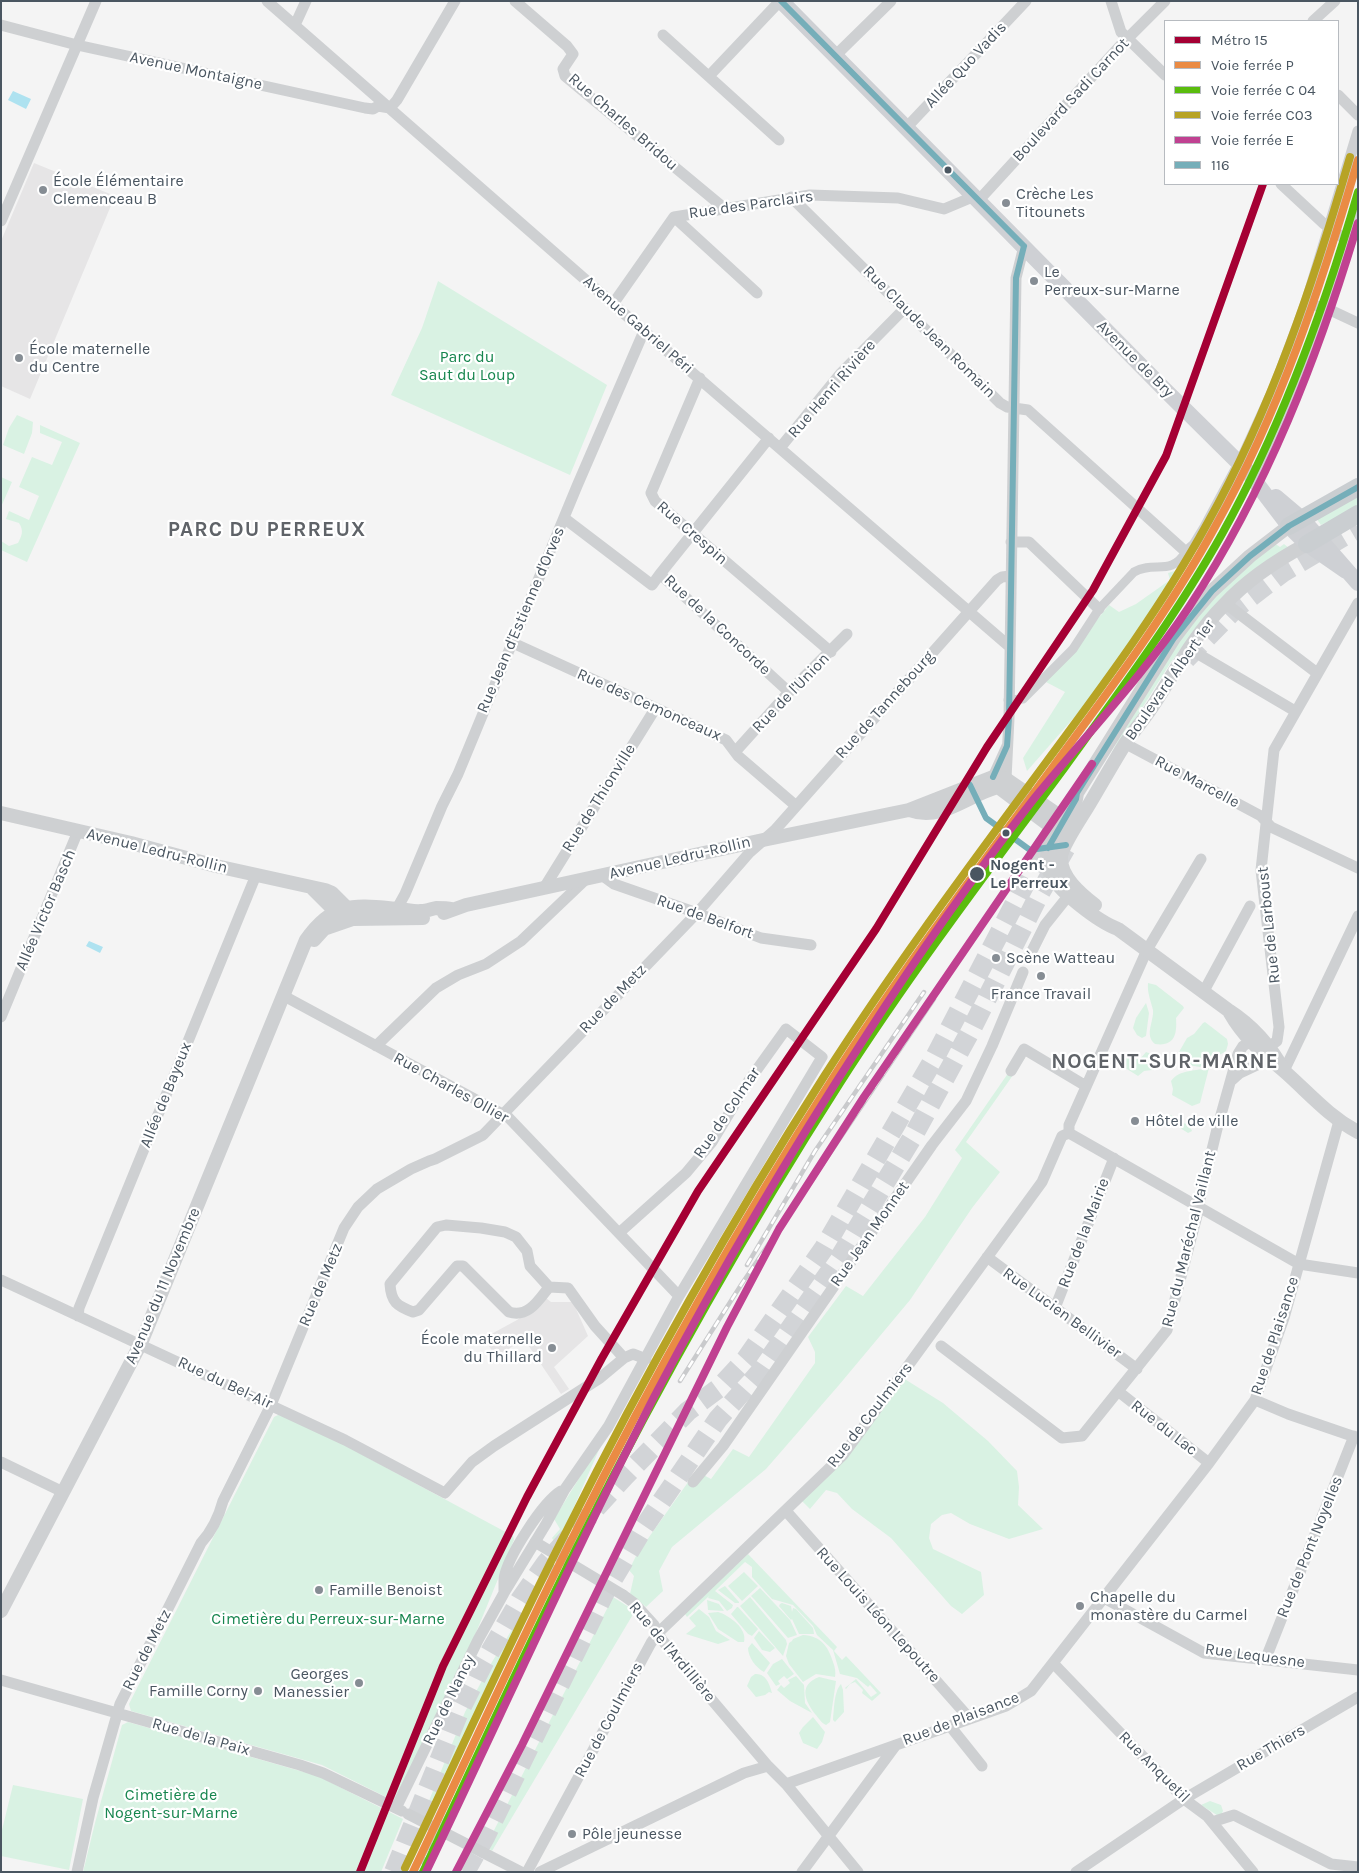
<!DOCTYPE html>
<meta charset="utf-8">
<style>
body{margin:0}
#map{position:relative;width:1359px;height:1873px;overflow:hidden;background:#f4f4f4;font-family:Karla,sans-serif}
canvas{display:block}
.frame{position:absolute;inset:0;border:2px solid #4a5661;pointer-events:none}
.legend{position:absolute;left:1164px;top:20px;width:175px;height:165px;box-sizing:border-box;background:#fff;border:1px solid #b7bbc0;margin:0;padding:6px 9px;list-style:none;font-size:15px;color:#4a5661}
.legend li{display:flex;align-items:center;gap:10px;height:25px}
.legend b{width:25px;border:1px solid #b7bbc0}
</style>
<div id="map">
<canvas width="1359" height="1873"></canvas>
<div class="frame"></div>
<ul class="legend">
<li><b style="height:6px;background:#a50034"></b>Métro 15</li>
<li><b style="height:6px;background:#ea8b44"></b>Voie ferrée P</li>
<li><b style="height:6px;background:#5abc0d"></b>Voie ferrée C 04</li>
<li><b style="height:6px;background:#b7a325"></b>Voie ferrée C03</li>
<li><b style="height:6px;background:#c04191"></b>Voie ferrée E</li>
<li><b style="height:6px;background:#75aeb9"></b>116</li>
</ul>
</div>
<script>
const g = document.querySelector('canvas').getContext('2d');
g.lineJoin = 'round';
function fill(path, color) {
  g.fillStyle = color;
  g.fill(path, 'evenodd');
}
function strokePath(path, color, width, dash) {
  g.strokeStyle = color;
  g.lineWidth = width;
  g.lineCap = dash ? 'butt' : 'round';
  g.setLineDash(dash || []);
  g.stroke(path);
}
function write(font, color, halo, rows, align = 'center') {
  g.font = font + ' Karla,sans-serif';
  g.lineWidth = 4.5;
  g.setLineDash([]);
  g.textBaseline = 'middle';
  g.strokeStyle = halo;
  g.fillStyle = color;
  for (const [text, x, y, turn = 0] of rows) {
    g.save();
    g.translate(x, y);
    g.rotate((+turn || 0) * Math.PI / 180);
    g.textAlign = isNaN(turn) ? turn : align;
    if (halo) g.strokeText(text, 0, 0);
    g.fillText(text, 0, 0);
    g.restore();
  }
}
fill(new Path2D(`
 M34,163L115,196L30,399L1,386V241Z
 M546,1298L551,1302H573L588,1336L554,1367L569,1389L561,1394L524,1339L496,1357L484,1338L517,1320Z`), '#e6e5e6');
fill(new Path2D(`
 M438,281L607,385L570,475L391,395L422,328Z
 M17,415L33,422L32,433L24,454L3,445L9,428Z
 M40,425L80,443L27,562L1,550V541L9,546L18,543C22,535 24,531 19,523L6,519L9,511L29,520L39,496L19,487L32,457L52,465L62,442L40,433Z
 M1,477L12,482L1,507Z
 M1358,494V507L1321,525L1316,518Z
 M1274,543L1280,547L1284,544L1289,548L1184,645L1171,662L1114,753L1112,752C1138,699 1168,649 1207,605C1226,583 1252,563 1274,543Z
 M1188,560L1170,596L1121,664L1027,771L1023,758L1065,692L1046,682L1109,605L1119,612L1136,604L1170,580L1168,573L1175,571Z
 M1148,983L1156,985L1183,1006L1184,1008L1176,1018C1177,1032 1176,1047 1155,1044C1144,1035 1154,1022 1153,1010C1151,1001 1147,993 1148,983Z
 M1146,1003L1149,1013L1146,1036L1142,1038L1137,1035L1133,1028L1136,1018Z
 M1205,1022L1227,1039L1228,1044L1226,1051L1200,1067L1182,1064L1178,1057L1179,1052L1187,1038L1194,1034L1203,1023Z
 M1146,1052L1154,1055L1155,1064L1152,1070L1144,1071L1138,1076L1119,1064L1126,1054L1131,1059H1140Z
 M1020,1056L1025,1058L966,1142L1000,1172L972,1208L910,1300L839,1385L766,1469L672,1547L659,1571L663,1591L646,1607L630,1594L634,1576L629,1570L637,1554L696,1471L711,1479L733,1449L749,1457L815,1363V1352L808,1337L846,1286L863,1296L925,1217L962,1158L955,1150Z
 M1209,1068L1200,1103L1192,1106L1172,1095L1173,1089L1171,1081C1180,1069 1196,1071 1209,1068Z
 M1171,1115L1181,1123L1189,1124L1192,1131L1188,1133L1169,1121L1168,1117Z
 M903,1378L943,1403L988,1441L1017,1471L1019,1487L1018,1505L1043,1529L1009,1539L970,1524L951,1513L942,1515L931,1524L929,1538L933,1549L981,1572L984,1595L962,1614L951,1606L891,1538L852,1509L837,1493L826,1490L810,1509L801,1500Z
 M280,1414L335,1440L513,1536L514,1540L473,1640L394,1801L322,1765L131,1711L129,1704L274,1417Z
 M605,1436L557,1546L552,1538L560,1529L554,1519Z
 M748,1554L837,1647L834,1651L842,1660L846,1656L881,1693L872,1701L862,1693L863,1690L855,1682L850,1684L846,1689L845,1688L856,1679L871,1697L877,1693L870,1685L868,1687L857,1678L840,1674L833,1650L817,1635L813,1626L793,1605L772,1599L752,1577V1567L745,1562L715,1591L733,1605L732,1608L727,1611L719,1601L708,1598L709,1596L687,1617L685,1614Z
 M744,1572L758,1586L742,1601L728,1586Z
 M725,1586L739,1602V1603H735L718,1590Z
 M760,1588L790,1620L797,1635L788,1638L754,1599L751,1596Z
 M613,1597L635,1611L492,1851L486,1846Z
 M750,1597L786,1640L787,1644L783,1656L740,1606Z
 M707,1600L719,1604L724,1611L708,1610Z
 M782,1603L791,1606L792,1612L793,1608L796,1609L813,1628L814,1634H799L792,1619L791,1620L779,1606L780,1604Z
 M737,1607H738L758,1629L752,1636L748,1634L731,1614Z
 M699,1609L709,1617L716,1631L730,1640L718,1644L686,1634L696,1626L689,1618Z
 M524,1610L429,1816L424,1813L465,1712L492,1662Z
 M718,1612C729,1615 748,1629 744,1642H738L718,1629L708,1613Z
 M759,1631L775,1648L770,1652L762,1650L754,1638Z
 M803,1635C821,1636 828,1646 833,1662C835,1667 836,1672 835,1677L816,1674L803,1682L789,1664L786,1656L789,1643L792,1641L793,1639Z
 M752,1643L770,1663L764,1672C756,1668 748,1657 748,1648Z
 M782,1659L794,1674L787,1679L784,1676L778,1681L780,1684L776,1686L767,1673L773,1664Z
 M755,1674C766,1673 770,1685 772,1693L769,1692L765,1695L756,1697L747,1686L751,1677Z
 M796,1676L804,1685L805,1703L812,1713L790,1701L777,1690L781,1685L784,1688L790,1683L788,1680Z
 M819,1677L836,1681L830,1722L826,1725C821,1723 819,1718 815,1714C804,1699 799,1685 819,1677Z
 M841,1684L843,1690L844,1712L835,1722L833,1720C834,1710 834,1691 841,1684Z
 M813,1717L825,1732L822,1742L817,1749L803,1743L799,1733L803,1727Z
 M128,1722L318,1776L403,1819L381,1872H83L95,1823L122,1725Z
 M13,1785L83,1799L69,1870L1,1856V1834Z
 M1210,1801L1221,1805L1223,1811L1220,1817L1201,1805Z`), '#d9f2e3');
fill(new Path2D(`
 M13,91L31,99L26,109L8,100Z
 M89,941L103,947L100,953L86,946Z`), '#aee2f0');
strokePath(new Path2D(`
 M1186,659L1235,609L1282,573L1358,528
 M394,1872L459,1712L483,1664L520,1600L546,1563L625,1476L688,1411L719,1388L746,1359L824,1248L935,1057L1053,830
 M465,1872L485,1837L605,1592L644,1527L718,1419L760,1372L840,1257L912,1138L971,1030L1040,893L1069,842`), '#d2d4d7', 20, [20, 10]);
strokePath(new Path2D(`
 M1008,700L1023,699L1073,649L1099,609L1134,572C1155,560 1170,577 1186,552`), '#ced0d2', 9);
strokePath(new Path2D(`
 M267,1L644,331L1010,647
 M515,1L567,46L573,54L563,69L565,76L724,208
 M1111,1L1121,32L1165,75
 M1313,21L1335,1
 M1,25L77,45L365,108L373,109L378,106L390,108
 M295,25L306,1
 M663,35L779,140
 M835,56L891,1
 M709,76L780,1
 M1338,95L1358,115
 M390,108L397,100L455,1
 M906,128L1026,1
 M1281,184L1323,223L1350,243
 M791,197L1000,403L1007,407L1028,410L1186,552L1194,545L1205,527L1243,456L1275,386L1306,303L1358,131
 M979,200L1120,46L1165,1
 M674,217L757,293
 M1,221L96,1
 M1306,303L1328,309L1358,323
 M613,304L674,217L810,195L898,198L944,209L975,196
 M700,378L651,493L655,501L831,652
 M769,438L660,574L789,692
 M780,448L841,373L905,308
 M1255,479L1261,470L1297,393L1328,309L1358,216
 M564,518L652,585L660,574
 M1011,542H1029L1099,609
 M1225,603L1317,673
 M513,643L726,740L738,756L795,805
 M1188,648L1295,711
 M1126,744L1261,816L1271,827L1358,868
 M1007,746L993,777L998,787L1006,779L1009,718L1016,278L1024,246
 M735,752L789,692L847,634
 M603,876L614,884L697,913L761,938L811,945
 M544,888L655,709
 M394,914L405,894L442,806L458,774L577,486L644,331
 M1029,957L1045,925L1073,890
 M1204,991L1250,906
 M284,996L508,1117L679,1296
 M1,1017L78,831
 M376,1046L436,988L458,975L486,964L521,941L585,880
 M1262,1052L1277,1041L1279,1027L1261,870L1274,750L1358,603
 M1011,1071L1024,1049L1086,1086
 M1284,1071L1358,916
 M1231,1081L1240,1073L1276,1056
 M1069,1133L1299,1264L1358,1273
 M1069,1133V1125L1147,950L1201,859
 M987,1257L1137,1369
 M1,1280L345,1440L445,1493L472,1462L494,1446L600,1378L624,1358L633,1354L646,1359
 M549,1287C538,1301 528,1318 509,1312L463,1266H457L419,1310L413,1312C397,1306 391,1302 390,1284L437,1227L446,1225L481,1228L505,1232L516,1237L527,1251L530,1266L549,1287L568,1288L595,1326L624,1358
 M1055,1308L1114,1158
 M78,1316L79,1308L256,875
 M941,1346L1062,1438L1082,1436L1167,1330L1199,1208L1200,1199L1217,1129L1238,1054L1243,1046L1258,1038
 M1119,1392L1209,1463
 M1255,1400L1288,1414L1358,1438
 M1,1462L63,1492
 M693,1482L723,1446L932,1145L966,1101L992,1046L1023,972
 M786,1511L970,1719
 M504,1591C504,1587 504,1583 504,1579C507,1557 543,1502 561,1491
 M623,1595L634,1603L654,1625L662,1640L706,1693L768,1766L786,1784L858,1872
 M1104,1598L1204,1653L1358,1670
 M1266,1658L1354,1436
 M1053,1663L1184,1799L1207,1816L1253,1872
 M1,1680L300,1765L323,1773L402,1811
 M950,1726L982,1766
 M786,1784L1006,1706L1031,1691L1209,1463L1255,1400L1284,1318L1339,1121
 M396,1808L478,1640L504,1593L546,1524L565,1489L608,1427L679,1296L822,1057L786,1029L748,1082L712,1142L686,1173L619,1233
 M1212,1822L1234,1815L1331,1864L1358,1867
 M482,1852L521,1872
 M77,1872L93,1798L120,1704L201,1543C212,1531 219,1516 223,1501L271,1405L344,1228L358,1207L377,1189L411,1169L429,1161L435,1159L483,1135L697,913L750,852L775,830L997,580L1002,577L1010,576
 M527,1872L651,1643L658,1633L843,1455L1042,1182L1062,1136L1069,1133
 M540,1872L744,1773L768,1766
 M802,1872L896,1745
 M1076,1872L1184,1799L1358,1697`), '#ced0d2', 11);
strokePath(new Path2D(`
 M909,810C942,822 967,795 998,787L1046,823L1066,828
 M1,813L131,843L216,866L325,890L332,893L346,907L345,914
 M313,889L335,911L353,919L423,918
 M1095,905C1081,894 1059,876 1061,856C1063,844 1083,815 1090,803C1102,783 1113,763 1125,744C1135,729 1147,716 1156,701C1177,668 1196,633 1224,605C1247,580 1277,560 1307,544
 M444,913L466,905L763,840L909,810L993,777L1006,779L1054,812L1061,826
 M314,940L324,929L353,919
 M1230,1013C1245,1039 1262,1052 1284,1071C1309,1093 1328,1116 1358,1132
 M1284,1071C1270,1045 1253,1026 1228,1010L1118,929C1099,922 1056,890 1049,871C1046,863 1047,856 1048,848L1076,799L1077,793L1174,638L1193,613L1212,591L1250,556L1289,526
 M1,1611L141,1343L306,940C333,901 354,905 398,909C405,909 414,912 421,911C426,911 431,909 436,908C441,908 447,908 452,909`), '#ced0d2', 14);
strokePath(new Path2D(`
 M781,1L1163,388L1248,472L1289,526L1307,544L1346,571
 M1276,497L1302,519L1358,583`), '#ced0d4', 16);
strokePath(new Path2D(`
 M1289,526L1358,487
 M1307,544L1358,514`), '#caced1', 18);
const rail = new Path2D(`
 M747,1265L815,1151L924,992
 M680,1381L741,1285L934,999
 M419,1872L610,1488L681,1332`);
strokePath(rail, '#c9cacc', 4.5);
strokePath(rail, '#fff', 2.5, [8]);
strokePath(new Path2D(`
 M535,1542L623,1595
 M408,1814L482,1852`), '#ced0d2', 11);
strokePath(new Path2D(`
 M781,1L1024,246
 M993,777L1007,746L1009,718L1016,278L1024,246
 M970,785L986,818L1030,850L1066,845
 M1048,848L1076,799L1077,793L1174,638L1212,591L1250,556L1289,526L1358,487`), '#75aeb9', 6);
strokePath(new Path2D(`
 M413,1872C467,1759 518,1645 575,1533C653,1377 739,1225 833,1078C902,970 979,868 1055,764C1112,687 1169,611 1215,527C1280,411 1321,287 1358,160`), '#ea8b44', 8);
strokePath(new Path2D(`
 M423,1872C475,1761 526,1649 581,1539C660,1383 746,1230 840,1083C910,974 988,871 1065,767C1120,691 1176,616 1222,534C1282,426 1324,310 1358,192`), '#5abc0d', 8);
strokePath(new Path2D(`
 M405,1868C459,1755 510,1641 567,1530C645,1374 731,1222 825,1075C894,967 971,864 1047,761C1104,684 1161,608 1207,524C1272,408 1313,284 1350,157`), '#b7a325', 8);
strokePath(new Path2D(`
 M426,1872C502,1713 574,1553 654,1397C718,1276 787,1157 862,1042C915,959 972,878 1033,800C1085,736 1143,676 1189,607C1267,489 1318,357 1358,223
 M456,1872L522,1745L727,1327L779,1229L864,1097L1092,764`), '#c04191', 8);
strokePath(new Path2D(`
 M360,1872L443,1666L527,1497L602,1358L698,1191L876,929L987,747L1093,590L1166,456L1263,184`), '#a50034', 8);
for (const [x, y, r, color] of [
 [948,170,4.5,"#4a5661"],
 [43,190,5,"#868d94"],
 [1006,203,5,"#868d94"],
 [1034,281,5,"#868d94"],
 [19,358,5,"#868d94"],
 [1006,833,4.5,"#4a5661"],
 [977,874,8,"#4a5661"],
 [996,958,5,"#868d94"],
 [1041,976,5,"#868d94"],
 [1135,1121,5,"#868d94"],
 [552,1348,5,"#868d94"],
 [319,1590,5,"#868d94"],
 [1080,1606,5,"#868d94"],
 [359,1683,5,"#868d94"],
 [258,1691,5,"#868d94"],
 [572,1834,5,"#868d94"]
]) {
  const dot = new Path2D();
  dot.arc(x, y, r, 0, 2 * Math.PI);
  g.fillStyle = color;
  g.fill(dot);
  strokePath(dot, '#fff', 2);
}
write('16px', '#4a5661', '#fff', [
 ["Allée Quo Vadis",966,65,-47],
 ["Avenue Montaigne",196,71,12],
 ["Boulevard Sadi Carnot",1071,100,-47],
 ["Rue Charles Bridou",623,122,41],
 ["Rue des Parclairs",751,205,-8],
 ["Avenue Gabriel Péri",638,325,41],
 ["Rue Claude Jean Romain",929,332,45],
 ["Avenue de Bry",1135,359,45],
 ["Rue Henri Rivière",832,389,-49],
 ["Rue Crespin",692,533,41],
 ["Rue Jean d'Estienne d'Orves",521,620,-67],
 ["Rue de la Concorde",717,625,43],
 ["Boulevard Albert 1er",1170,680,-55],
 ["Rue de l'Union",791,693,-46],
 ["Rue des Cemonceaux",649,705,24],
 ["Rue de Tannebourg",885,705,-48],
 ["Rue Marcelle",1197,782,28],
 ["Rue de Thionville",599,798,-58],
 ["Avenue Ledru-Rollin",157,851,14],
 ["Avenue Ledru-Rollin",680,858,-13],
 ["Allée Victor Basch",46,910,-67],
 ["Rue de Belfort",705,917,20],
 ["Rue de Larboust",1269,925,-96],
 ["Rue de Metz",613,999,-46],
 ["Rue Charles Ollier",451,1088,29],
 ["Allée de Bayeux",166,1095,-68],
 ["Rue de Colmar",727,1113,-56],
 ["Rue de la Mairie",1084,1233,-69],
 ["Rue Jean Monnet",870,1234,-55],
 ["Rue du Maréchal Vaillant",1189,1239,-76],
 ["Rue de Metz",321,1285,-67],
 ["Avenue du 11 Novembre",163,1286,-67],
 ["Rue Lucien Bellivier",1062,1313,36],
 ["Rue de Plaisance",1275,1336,-72],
 ["Rue du Bel-Air",225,1383,25],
 ["Rue de Coulmiers",870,1415,-52],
 ["Rue du Lac",1164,1428,38],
 ["Rue de Pont Noyelles",1310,1547,-68],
 ["Rue Louis Léon Lepoutre",878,1615,48],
 ["Rue de Metz",147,1650,-63],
 ["Rue de l'Ardillière",672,1652,50],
 ["Rue Lequesne",1255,1656,8],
 ["Rue de Nancy",449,1700,-64],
 ["Rue de Plaisance",961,1719,-21],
 ["Rue de Coulmiers",609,1720,-62],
 ["Rue de la Paix",201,1737,16],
 ["Rue Thiers",1271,1748,-30],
 ["Rue Anquetil",1154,1767,45]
]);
write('16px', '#4a5661', '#fff', [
 ["École Élémentaire",53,181],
 ["Clemenceau B",53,199],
 ["Crèche Les",1016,194],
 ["Titounets",1016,212],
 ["Le",1044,272],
 ["Perreux-sur-Marne",1044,290],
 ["École maternelle",29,349],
 ["du Centre",29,367],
 ["Scène Watteau",1006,958],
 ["France Travail",1041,994,"center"],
 ["Hôtel de ville",1145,1121],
 ["École maternelle",542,1339,"right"],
 ["du Thillard",542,1357,"right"],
 ["Famille Benoist",329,1590],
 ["Chapelle du",1090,1597],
 ["monastère du Carmel",1090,1615],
 ["Georges",349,1674,"right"],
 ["Manessier",349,1692,"right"],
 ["Famille Corny",248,1691,"right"],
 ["Pôle jeunesse",582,1834]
], 'left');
write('16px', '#17864f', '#fff', [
 ["Parc du",467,357],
 ["Saut du Loup",467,375],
 ["Cimetière du Perreux-sur-Marne",328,1619],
 ["Cimetière de",171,1795],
 ["Nogent-sur-Marne",171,1813]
]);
write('bold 16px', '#4a5661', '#fff', [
 ["Nogent -",990,865],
 ["Le Perreux",990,883]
], 'left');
g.letterSpacing = '1px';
write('bold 21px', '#5f6368', '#fff', [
 ["PARC DU PERREUX",267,530],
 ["NOGENT-SUR-MARNE",1165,1062]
]);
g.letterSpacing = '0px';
</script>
